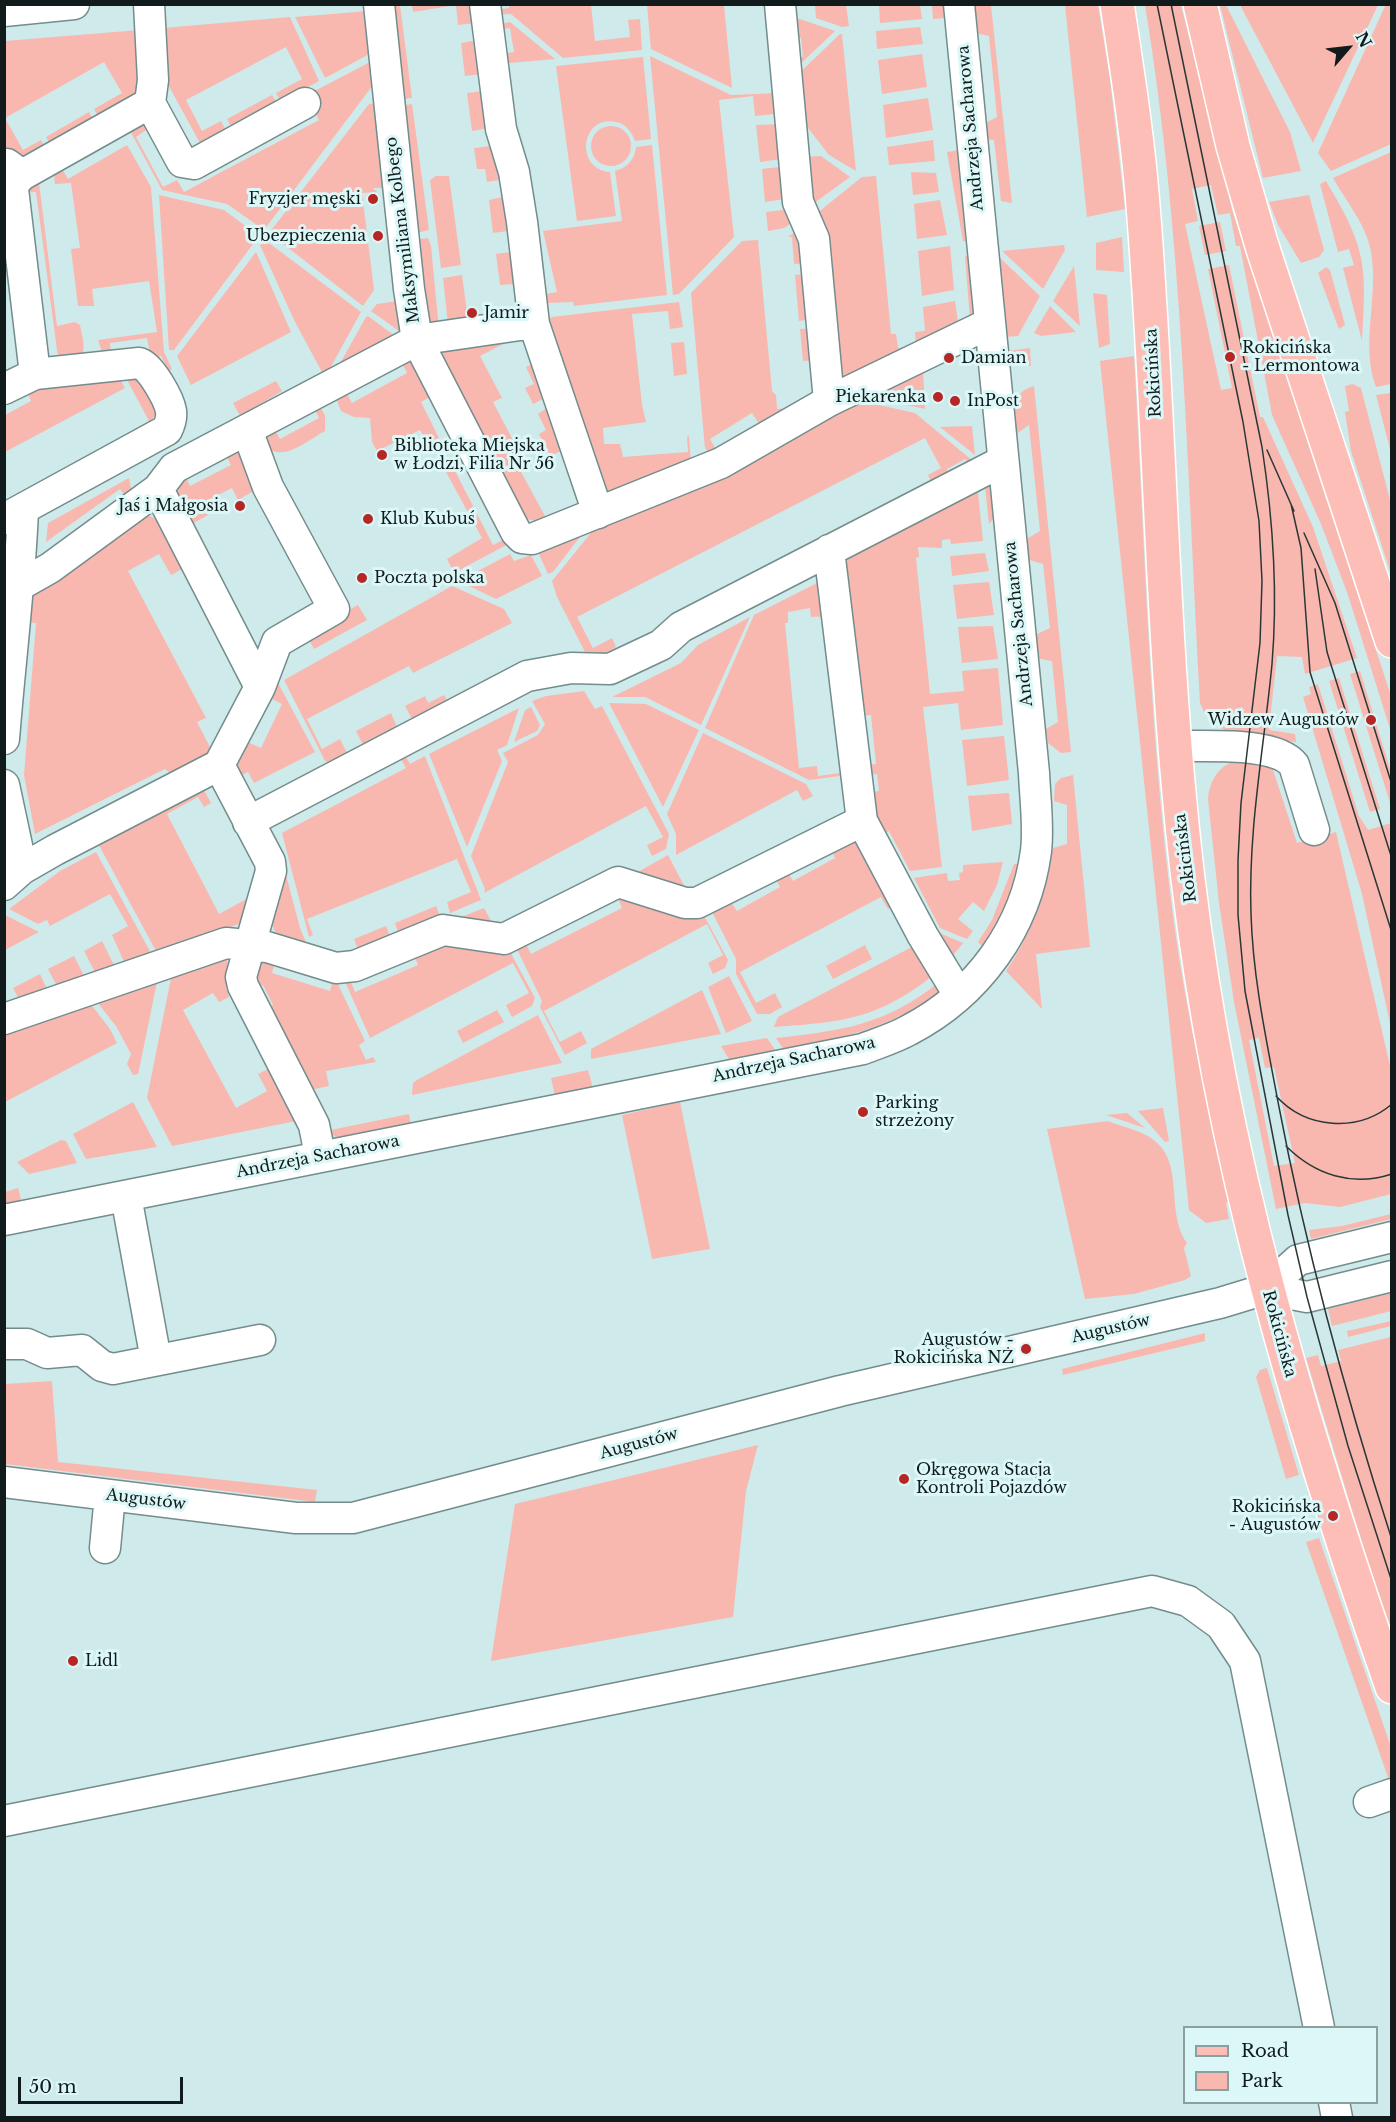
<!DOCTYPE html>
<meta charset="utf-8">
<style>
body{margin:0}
#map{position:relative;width:1396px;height:2122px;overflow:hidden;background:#cfeaea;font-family:"Libre Baskerville",serif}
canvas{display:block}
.frame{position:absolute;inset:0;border:6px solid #121b1b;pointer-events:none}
.legend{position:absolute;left:1183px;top:2026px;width:195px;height:78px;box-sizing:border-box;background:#dcf7f7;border:2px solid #8b9f9f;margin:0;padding:8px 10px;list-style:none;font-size:18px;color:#121b1b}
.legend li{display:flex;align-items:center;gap:12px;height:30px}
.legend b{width:30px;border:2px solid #8b9f9f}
.north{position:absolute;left:1318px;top:18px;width:60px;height:60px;-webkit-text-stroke:4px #dcf7f7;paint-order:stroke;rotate:62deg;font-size:16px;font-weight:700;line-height:24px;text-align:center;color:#121b1b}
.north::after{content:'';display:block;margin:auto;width:21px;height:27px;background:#121b1b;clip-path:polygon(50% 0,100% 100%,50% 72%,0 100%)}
.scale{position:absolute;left:18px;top:2077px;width:165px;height:27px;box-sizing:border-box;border:3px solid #121b1b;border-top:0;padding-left:8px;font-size:18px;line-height:21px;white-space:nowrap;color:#121b1b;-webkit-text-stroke:4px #dcf7f7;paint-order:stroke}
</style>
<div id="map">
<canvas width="1396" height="2122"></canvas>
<div class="frame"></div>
<ul class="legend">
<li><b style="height:8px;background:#fdbeb7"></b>Road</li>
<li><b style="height:16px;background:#f8b8b0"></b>Park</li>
</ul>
<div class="north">N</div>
<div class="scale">50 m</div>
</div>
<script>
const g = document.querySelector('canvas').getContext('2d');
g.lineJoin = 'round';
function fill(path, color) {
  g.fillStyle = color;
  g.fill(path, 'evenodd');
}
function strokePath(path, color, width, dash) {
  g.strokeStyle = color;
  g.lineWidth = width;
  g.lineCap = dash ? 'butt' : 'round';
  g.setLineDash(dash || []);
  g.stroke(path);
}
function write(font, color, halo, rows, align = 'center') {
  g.font = font + ' "Libre Baskerville",serif';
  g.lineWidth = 6;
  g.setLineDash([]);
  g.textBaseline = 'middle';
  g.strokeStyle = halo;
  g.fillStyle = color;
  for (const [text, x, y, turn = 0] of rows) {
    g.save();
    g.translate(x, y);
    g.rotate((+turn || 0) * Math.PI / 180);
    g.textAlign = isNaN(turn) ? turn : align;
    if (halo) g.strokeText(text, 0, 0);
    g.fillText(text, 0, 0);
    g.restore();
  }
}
fill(new Path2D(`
 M1386,4L1392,5L1391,144L1331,171L1318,153Z
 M388,5H400L412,98L397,100Z
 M412,5H474L476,23L458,25L456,5L413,12Z
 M509,5H591L595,41L630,37L628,20L640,19L642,50L563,58L511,14L494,15V10L509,8Z
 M647,5H724L732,88L651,49Z
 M815,5H846L849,26L842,27L816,18Z
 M879,5H920L922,19L880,23Z
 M932,5H944L946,18L933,19Z
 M974,5H991L1012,203L1001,201L994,140L983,139L982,125L997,117L989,36L972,32Z
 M1065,5H1098L1110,79L1125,209L1087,217Z
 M1145,5H1181L1233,213L1391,696V732L1347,592L1321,524L1272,415L1240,246H1236L1230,213L1218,215L1211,185L1192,189L1198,221L1185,224L1221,390L1232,388L1208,269L1229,265L1260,417H1263L1313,527L1357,658L1305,674L1302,657L1277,656L1269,730L1295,734L1296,742C1262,737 1214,742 1200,703C1187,470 1183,235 1145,5Z
 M1220,5H1226L1290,132L1301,171L1263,178Z
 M1241,5H1378L1313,143L1241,7Z
 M368,11L373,52L325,78L295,17Z
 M788,15L835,31L794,70L792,59L803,57L801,38H790Z
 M290,17L319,81L281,102L276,93L302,79L286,47L186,100L202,131L221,121L226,131L201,145L165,79L163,28Z
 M510,22L555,59L510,63L500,54L514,52L510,28L497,30L499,24Z
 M920,27L923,44L877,49L876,31Z
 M139,30L140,89L135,98L99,118L94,109L122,93L104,62L5,118L23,150L41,140L46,149L22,160L5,149V41Z
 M840,34H842L856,171L829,155L797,114L794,78Z
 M478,40L482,74L465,76L461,43Z
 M922,54L927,87L882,94L878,60Z
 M650,56L731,95L780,93L783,113L755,116L753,96L719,100L734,237L679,294L673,295Z
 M643,57L651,139L635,141C632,132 626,124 616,122C581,114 574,169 610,172L616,216L577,221L556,66Z
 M374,60L376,81L264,230L227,204L162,190L127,125L143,122L149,128L136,137L163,187L177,180L184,192L319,120L307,95Z
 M484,91L489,128L472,131L467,93Z
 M272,95L277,104L232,129L227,119Z
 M928,98L933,130L886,138L883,105Z
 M379,103L387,174L382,188H373L377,192L362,193L374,290L363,306L269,233L369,104Z
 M412,104L429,230L412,234L399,106Z
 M89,112L94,121L51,145L46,137Z
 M784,124L788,158L760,162L756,125Z
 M591 146a20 20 0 1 1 40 0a20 20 0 1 1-40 0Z
 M933,140L935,161L889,165L887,147Z
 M127,145L151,187L164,352L172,369L169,371L161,356L154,359L150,353L147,338L110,343L111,358L102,352L98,340L157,332L149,281L92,289L94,306H78L71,249L80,248L71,183L55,184L54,174L59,164L68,179Z
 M652,145L667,295L574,306L573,302L545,303L539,295L557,292L543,231L622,221L615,171C627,168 635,159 636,147Z
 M491,146L499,180L487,182L485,169H477L474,148Z
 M959,150L968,241H963L947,152Z
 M1391,152V384L1376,387C1360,344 1379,297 1371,252C1367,226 1346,201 1333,178Z
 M821,156L850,177L806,209L802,157Z
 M788,166L791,198L765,202L762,169Z
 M911,172L936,173L939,192L913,195Z
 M38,175L57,326L75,322L80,325C82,337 87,349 80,360L59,365L36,192L21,193Z
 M436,176H449L461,265L441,268L430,180Z
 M876,176L891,334H896L898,348L916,346L915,332L925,331L923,307L955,301L958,322L839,384L811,218L862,177Z
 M1326,181C1366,248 1367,264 1362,341L1343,268L1354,265L1349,249L1338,252L1320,184Z
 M159,195L224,210L259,236L174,350H169Z
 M1309,195L1324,250L1319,257L1301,263L1278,225L1269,202Z
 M503,197L508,231L493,233L489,200Z
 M940,200L947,235L917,239L914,204Z
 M792,209L796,220L784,228L768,231L766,212Z
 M1220,222L1226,251L1205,255L1199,226Z
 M800,229L809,263L794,264L792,237H788Z
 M1122,237L1124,272L1096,270V243Z
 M428,238L431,246L439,329L428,328L414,240Z
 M265,240L361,312L328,372L323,374L295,322L260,245Z
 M758,240L772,391L776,395L777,409L793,408L761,427L752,413L710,439L718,453H709L705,448L691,293L742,241Z
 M1064,245L1065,250L1043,289L1002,251Z
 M950,246L954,290L922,296L918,251Z
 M256,252L291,332L191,385L177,356Z
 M510,252L514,284L500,285L496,254Z
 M969,255L976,313L970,320L965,256Z
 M997,255L1040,296L1018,336L1005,337Z
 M1074,266L1080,326L1053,301Z
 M1326,267L1330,270L1345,325L1339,329L1318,273Z
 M809,274L814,319L799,321L795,275Z
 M462,275L469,327L448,324L443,278Z
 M1093,293L1107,295L1110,344L1099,348Z
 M398,301L401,327L399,331L371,311L377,304Z
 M679,302L683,327L670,329L668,311L632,314L642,405L646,422L603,428L604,444H620L623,457L688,452L687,437L689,436L691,463L607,496L545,322L552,317Z
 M1050,306L1076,332L1041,336L1034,333Z
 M368,316L399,339L333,376L366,317Z
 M815,328L818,360L803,361L800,329Z
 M511,340L480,356L502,398L493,402L515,444L508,448L545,516L536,521L526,519L442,358L443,351Z
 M684,342L687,374L674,376L671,343Z
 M1030,348L1031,366L1013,362L1008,351Z
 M1134,356C1145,545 1149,735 1174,923C1187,1019 1209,1108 1228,1202L1226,1203L1229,1219L1206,1223L1189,1210L1100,361Z
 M399,357H413L435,394L421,402L439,438L428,443L420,430L377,451L372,442L370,418L354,417L341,411L336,399L343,387L352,403L407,373Z
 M532,364L545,398L533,404L525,388L534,384L526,367Z
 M923,371L925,409L868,397Z
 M125,376L143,382L157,412L150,423Z
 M119,378L125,388L5,452V415L31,401L27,391Z
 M276,381L282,391L240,416L233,403Z
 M1353,384L1361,388L1391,504V574L1351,451L1345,412L1349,411L1345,386Z
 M1034,386L1071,752L1061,753L1048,743L1046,729L1058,722L1052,661L1036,658L1035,635L1050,628L1043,564L1026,559L1025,540L1040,531L1029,425L1016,434C1014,413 1009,393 1034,386Z
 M1391,393H1392L1391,453L1376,395Z
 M861,401L915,413L973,461L969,464L965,459L947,469V473L931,482L928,475L941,468L925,438L577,617L593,648L612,638L616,647L605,653L585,652L557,597L552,581L594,529Z
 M313,406L320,407L325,415V431C306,441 285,462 265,447V436L272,425L280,439L319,418Z
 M548,407L563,450L550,456L539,434L546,430L538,414Z
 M972,426L975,455L940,427Z
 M233,449L239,451L257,489L238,500L232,488L202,503L208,515L185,528C176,508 167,491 183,471L190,486L231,465L223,450Z
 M469,460L470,463L455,471L493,545L509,537L512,542L454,573L447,559L482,538L446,472Z
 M129,478L133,499L129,501L120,489L46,542L48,523Z
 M977,483L983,541L951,544L950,539L942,540V548L918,547L919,557L916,558L930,694L964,691L962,671L998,668L1003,725L961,730L958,703L923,707L942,867L910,871L889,831L878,837L864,793L879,791L877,774L862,776L860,766L876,764L871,715L855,716L844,552Z
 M985,486H990L997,493L998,513L989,524Z
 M144,515C166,516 176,549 186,567L171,575L159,554L128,571L206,718L197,722L211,749L205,762L178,779L165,769L35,834L24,775L36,623L26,622L31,592Z
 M583,533L553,572L548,574L538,552Z
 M985,553L989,571L952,576L950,556Z
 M510,554L514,561L531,555L542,576L496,599L459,581Z
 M818,569L831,616L811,617L810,608L788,612V623H785L799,768L817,766L818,776L840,773V776L809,780L705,728L754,615L819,582L813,570Z
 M989,582L994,615L957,619L953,585Z
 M452,586L504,609L512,623L413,673L409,666L307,719L322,749L340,739L348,755L332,763L325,761L284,680Z
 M358,605L367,620L314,649L306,634Z
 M750,617L701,725L645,697H612L681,663L698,645Z
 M993,626L998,659L962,663L958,627Z
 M1360,671L1391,772V806L1350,674Z
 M1339,678L1380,809L1370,812L1329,681Z
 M277,681L315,752L254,783L248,772L235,779L233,770L247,742L261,748L282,704L268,697Z
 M1318,684L1359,816L1368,830L1391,823V1028L1362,894L1303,697L1311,694L1309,687Z
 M584,691L595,709L602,706L669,834L666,849L652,856L647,845L663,837L646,806L484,893L485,889L471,856L508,762L503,753L538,735L545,724L532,701L546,696Z
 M444,695L448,702L413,721L405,706L425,696L428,703Z
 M609,703L646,704L699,730L663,807Z
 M531,707L540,725L537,731L514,742L525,710Z
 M519,708L507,745L497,750L502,761L467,847L429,754Z
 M391,713L398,729L364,747L356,731Z
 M703,733L806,784L813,796L803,801L797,790L676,855V834L667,814Z
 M1004,736L1009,780L967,786L962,740Z
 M403,752L410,764L425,756L481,900L450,913L447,902L471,892L457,859L307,919L313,935L309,937L282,833L406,768L398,754Z
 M1243,759L1272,767L1297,843L1336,832L1391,1070V1194L1340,1207L1305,1203L1276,1209L1234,1002L1219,903L1208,799C1210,778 1221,762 1243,759ZM1259,1038L1265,1068L1274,1067L1295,1163L1274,1166L1249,1040Z
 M1073,775L1090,947L1036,954L1042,1009L1006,971C1032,933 1046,893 1053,848L1067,844V805L1054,801L1055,784L1061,778Z
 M200,783L211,803L204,807L198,797L167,814L219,914L252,896L239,924L157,953L94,836Z
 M1009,793L1012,824L972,831L968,796Z
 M276,837L300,928L308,947L277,937L272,924H267V842Z
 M851,841L859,843L898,903L888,909L881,897L740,972L756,1003L775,993L782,1007L770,1014H757L736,974V959L710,908L728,898L737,911L780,887L773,874L785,868L793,881L835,858L829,844Z
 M96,852L152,955L125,964L112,935L128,926L110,894L50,926L47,920L38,924L9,909L60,871Z
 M668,855L690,897L629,877Z
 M1003,862L997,885L984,911L973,902L958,919L973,931L967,939L940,928L914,878L947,873L948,881L960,880L959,873L963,872V865Z
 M1014,864H1019L1010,899L983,947L978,942L992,920Z
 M615,892L701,910L728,960L725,968L713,974L708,963L723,955L707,924L544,1011L560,1042L581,1031L587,1043L565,1055L540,1007L542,1001L515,945L524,940L531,954L622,908Z
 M436,906L440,916L399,935L395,923Z
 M484,908L494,926L451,921Z
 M5,915L39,932L5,950Z
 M386,926L391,939L359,952L354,939Z
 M937,932L963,943L946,964Z
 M442,940L507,946L535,998L532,1006L512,1017L506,1005L529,993L513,963L370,1038L343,977L348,975L355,992L418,965L412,950Z
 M102,941L115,967L96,974L84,951Z
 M865,945L872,959L833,979L826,966Z
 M910,948H915L935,974C878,1019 844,1022 774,1027L778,1017Z
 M228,950L226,985L229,997L219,1002L213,993L183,1010L236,1108L267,1091L258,1074L268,1069L296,1121L172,1146L147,1098L173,968Z
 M74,956L85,978L58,988L48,969Z
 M276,958L272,973L330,991L334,976L365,1041L359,1045L366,1060L373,1057L376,1062L326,1071L329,1086L306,1091L265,1010L273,1005L263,985L254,990L252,968L259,962Z
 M40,974L48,991L20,1001L13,988Z
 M729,976L752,1021L726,1033L708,987Z
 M158,977L139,1070L138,1074L133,1075L127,1064L131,1054L116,1026L93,997Z
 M939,982L941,992L935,996C885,1029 842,1038 784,1050L776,1038C841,1031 886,1025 939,982Z
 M702,990L721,1034L591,1059V1049Z
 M86,998L110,1029L117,1043L5,1102L4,1026Z
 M497,1010L504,1022L463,1043L457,1031Z
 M538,1015L562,1063L412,1095L413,1083L417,1080Z
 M767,1038L776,1051L730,1061L721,1046Z
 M588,1070L593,1088L555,1096L551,1078Z
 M133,1102L157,1147L86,1159L73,1134Z
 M680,1102L710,1249L652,1259L622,1115Z
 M1163,1108L1169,1141L1165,1142L1138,1111Z
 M1127,1113L1145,1128L1106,1115Z
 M409,1114L411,1125L341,1140L326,1131Z
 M1108,1121C1122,1127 1144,1131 1155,1141C1185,1166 1165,1212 1187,1243L1184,1248L1191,1276L1185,1280L1134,1294L1085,1299L1047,1129Z
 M61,1140L66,1141L77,1163L29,1174L17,1162Z
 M18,1188L22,1204L5,1208V1192Z
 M1391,1214V1219L1311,1239L1309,1230L1342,1226Z
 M1391,1293V1311L1332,1326L1328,1309Z
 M1391,1321V1326L1348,1337L1347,1331Z
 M1205,1333V1341L1063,1375L1062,1369Z
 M1391,1337H1392L1391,1629L1365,1553L1306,1358L1318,1355L1321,1366L1341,1361L1338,1350Z
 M1267,1368L1299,1475L1286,1479L1256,1377L1260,1370Z
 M52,1381L58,1462L317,1490L315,1502L5,1464V1384Z
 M758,1445L746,1491L733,1617L491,1661L515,1504Z
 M1319,1538L1391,1747V1786L1306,1542Z`), '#f8b8b0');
const minor = new Path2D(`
 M149,4L153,80L150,103L182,162L194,164L305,103
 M379,4L409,289L417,340L516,532L522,538L532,539L721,463L829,401L988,324
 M485,4L501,129L514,172L522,222L534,324
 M780,4L798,202L814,239L829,401
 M4,11L74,4
 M7,164L22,175L150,103
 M22,175L15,182L13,189L35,374
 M4,389L35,374L139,363C150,365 169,399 171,411C172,418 170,424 167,430L4,519
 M158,489L260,687
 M829,550L862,821L923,936L959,995
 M4,590L20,585L50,568L158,489L174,468L417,340L520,325L534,324L598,513
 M4,739C10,662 20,586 23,510
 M1175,746C1205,747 1276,741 1294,765L1314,830
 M219,765L270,862L271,871L241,977L243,986L314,1125L320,1155
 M4,785L22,869
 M248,822L527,676L571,668L610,669L661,645L681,627L1003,461
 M4,885L22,869L55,850L219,765L260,687L277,642L334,609L268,487L247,430
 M4,1019L226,943L267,947L336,968L355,966L443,930L504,939L618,882L685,903H697L862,821
 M126,1196L156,1360
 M4,1220L863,1049C878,1043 895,1038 909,1030C978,994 1026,928 1036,851C1039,826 1035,798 1034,773L959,4
 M1266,1289L1307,1297L1392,1276
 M4,1344H27L47,1353L82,1350L102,1366L113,1369L260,1340
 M4,1482L296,1518H353L840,1391L1220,1303L1266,1289L1298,1260L1392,1237
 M105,1548L110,1495
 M1369,1802L1392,1794
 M4,1821L1152,1591L1188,1601L1221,1625L1245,1661L1319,2028
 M1334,2102L1337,2118`);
const major = new Path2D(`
 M1117,4C1128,75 1139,146 1144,218C1161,438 1162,660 1188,879C1221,1157 1300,1424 1392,1687
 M1200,4L1233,146L1262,246L1392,641`);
strokePath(minor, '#738c8c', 33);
strokePath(major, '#fff', 36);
strokePath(minor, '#fff', 30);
strokePath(major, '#fdbeb7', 33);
strokePath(new Path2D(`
 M1157,4L1243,422L1259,521L1262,581L1260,643L1241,803L1238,860V915L1245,991L1288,1215L1307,1297L1348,1446L1392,1582
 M1171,4L1262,447C1273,519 1278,592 1272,664C1264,748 1248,829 1251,914C1253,980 1267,1043 1279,1107C1307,1254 1346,1397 1392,1540
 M1267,450L1294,511
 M1291,504L1301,548L1310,672L1392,933
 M1304,533L1335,603L1392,785
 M1315,569L1327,652L1392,859
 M1276,1096C1306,1129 1358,1133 1392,1104
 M1286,1146C1315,1175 1352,1187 1392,1174`), '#2b3737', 1.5);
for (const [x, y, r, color] of [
 [373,199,6,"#b52625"],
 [378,236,6,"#b52625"],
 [472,313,6,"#b52625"],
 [1230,357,6,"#b52625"],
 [949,358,6,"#b52625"],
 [938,397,6,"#b52625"],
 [955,401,6,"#b52625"],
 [382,455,6,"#b52625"],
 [240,506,6,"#b52625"],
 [368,519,6,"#b52625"],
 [362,578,6,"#b52625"],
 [1371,720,6,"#b52625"],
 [863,1112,6,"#b52625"],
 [1026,1349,6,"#b52625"],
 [904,1479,6,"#b52625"],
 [1333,1516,6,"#b52625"],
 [73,1661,6,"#b52625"]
]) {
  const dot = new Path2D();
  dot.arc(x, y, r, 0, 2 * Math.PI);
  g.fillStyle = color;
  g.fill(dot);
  strokePath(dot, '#dcf7f7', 2);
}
write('16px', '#121b1b', '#dcf7f7', [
 ["Andrzeja Sacharowa",971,128,-95],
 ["Maksymiliana Kolbego",403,230,-97],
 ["Rokicińska",1154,373,-93],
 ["Andrzeja Sacharowa",1019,624,-96],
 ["Rokicińska",1186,858,-97],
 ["Andrzeja Sacharowa",794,1060,-12],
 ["Andrzeja Sacharowa",318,1157,-11],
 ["Augustów",1111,1329,-13],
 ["Rokicińska",1279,1334,75],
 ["Augustów",639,1444,-15],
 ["Augustów",146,1500,7]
]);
write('16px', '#121b1b', '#dcf7f7', [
 ["Fryzjer męski",361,199,"right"],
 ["Ubezpieczenia",366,236,"right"],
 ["Jamir",484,313],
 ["Rokicińska",1242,348],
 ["- Lermontowa",1242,366],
 ["Damian",961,358],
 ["Piekarenka",926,397,"right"],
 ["InPost",967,401],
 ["Biblioteka Miejska",394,446],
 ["w Łodzi, Filia Nr 56",394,464],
 ["Jaś i Małgosia",228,506,"right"],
 ["Klub Kubuś",380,519],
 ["Poczta polska",374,578],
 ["Widzew Augustów",1359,720,"right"],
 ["Parking",875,1103],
 ["strzeżony",875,1121],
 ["Augustów -",1014,1340,"right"],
 ["Rokicińska NŻ",1014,1358,"right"],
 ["Okręgowa Stacja",916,1470],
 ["Kontroli Pojazdów",916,1488],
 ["Rokicińska",1321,1507,"right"],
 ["- Augustów",1321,1525,"right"],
 ["Lidl",85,1661]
], 'left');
</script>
